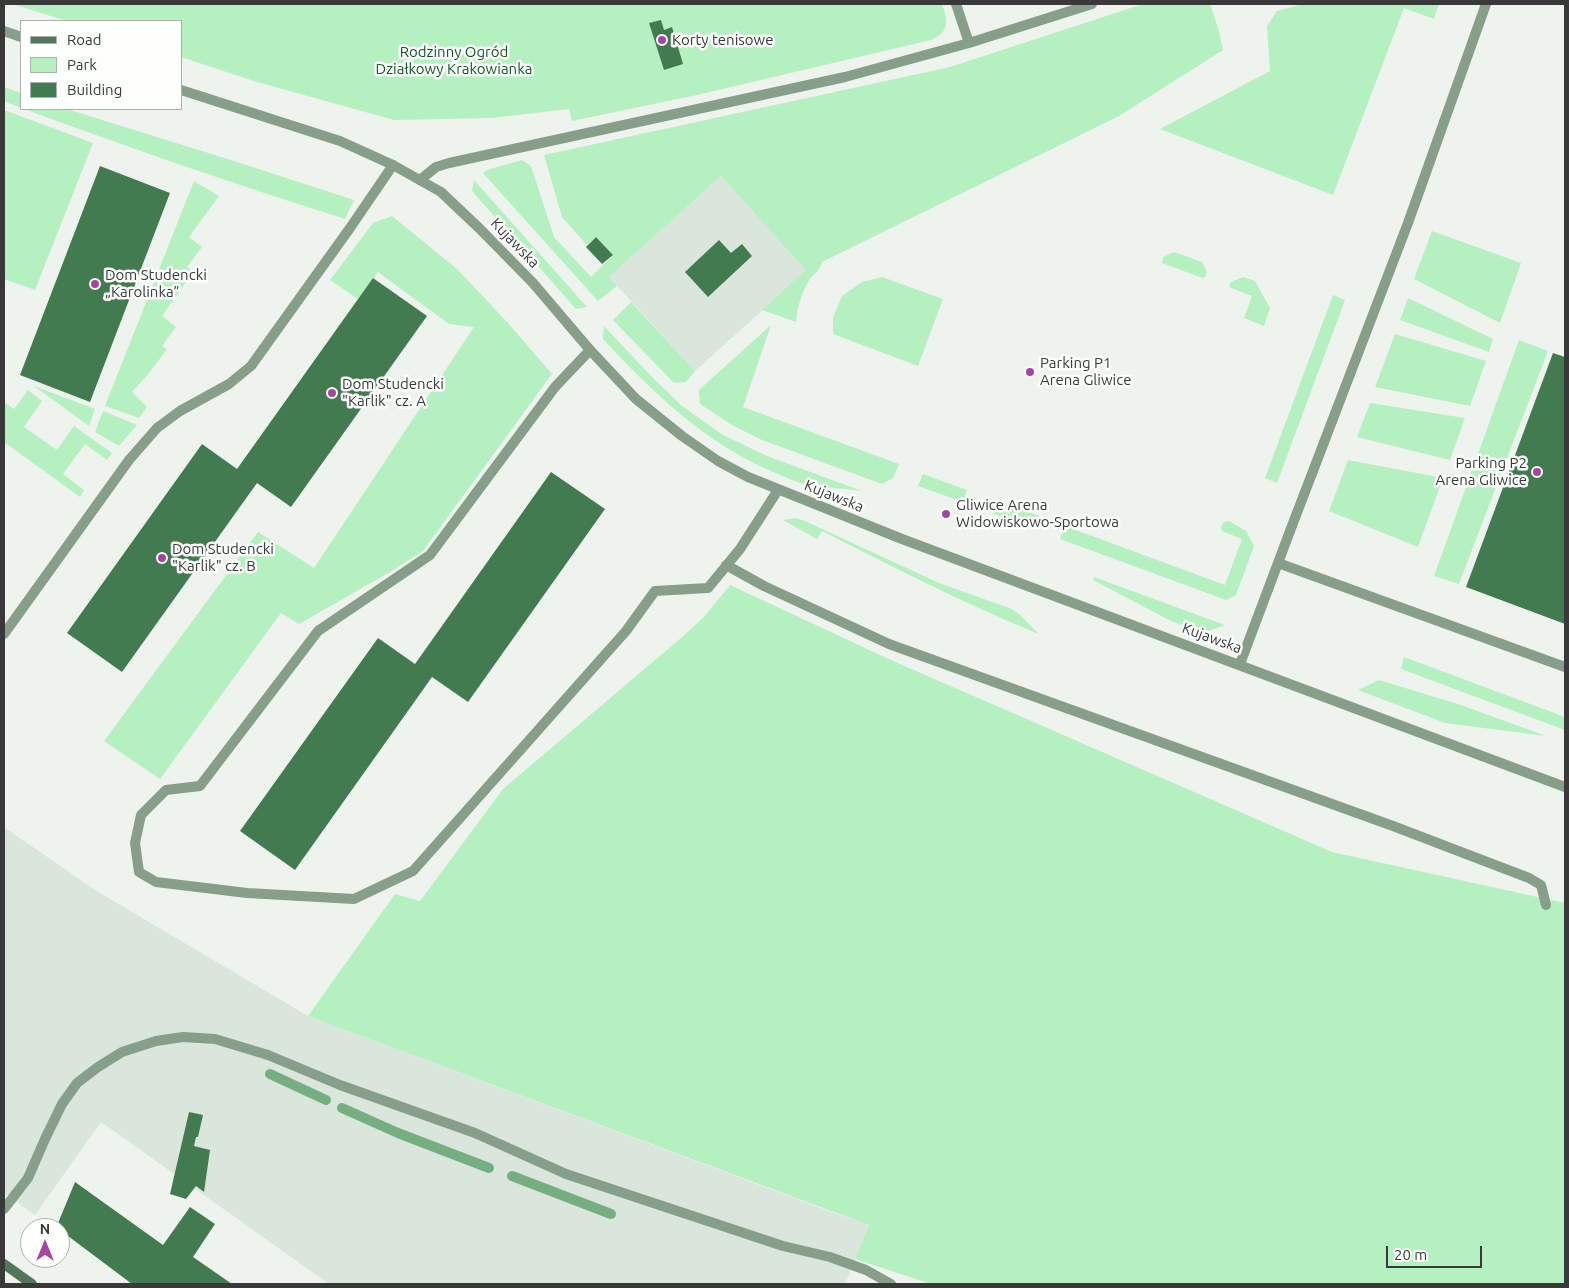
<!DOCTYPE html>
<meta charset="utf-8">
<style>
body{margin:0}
#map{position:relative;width:1569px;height:1288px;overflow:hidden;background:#eef3ee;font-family:Ubuntu,sans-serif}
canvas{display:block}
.frame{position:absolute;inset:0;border:5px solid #383938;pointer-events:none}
.legend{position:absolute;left:20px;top:20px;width:162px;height:90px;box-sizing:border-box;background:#fdfffd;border:1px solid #aeb0ae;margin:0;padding:6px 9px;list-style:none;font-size:15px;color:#383938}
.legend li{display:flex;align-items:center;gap:10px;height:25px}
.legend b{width:25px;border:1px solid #aeb0ae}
.north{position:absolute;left:20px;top:1218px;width:50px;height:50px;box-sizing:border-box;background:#fdfffd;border:1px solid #aeb0ae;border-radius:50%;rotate:0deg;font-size:14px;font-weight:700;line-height:20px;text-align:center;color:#383938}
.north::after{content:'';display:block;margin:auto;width:18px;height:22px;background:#aa42a4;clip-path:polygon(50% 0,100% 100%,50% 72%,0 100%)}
.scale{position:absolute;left:1386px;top:1246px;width:96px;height:22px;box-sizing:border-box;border:2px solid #383938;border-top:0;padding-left:6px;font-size:15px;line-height:18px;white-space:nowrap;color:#383938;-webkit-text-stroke:4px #fdfffd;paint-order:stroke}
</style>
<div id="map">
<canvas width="1569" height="1288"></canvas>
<div class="frame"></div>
<ul class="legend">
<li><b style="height:6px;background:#527659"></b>Road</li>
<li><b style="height:14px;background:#b5f0c0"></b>Park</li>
<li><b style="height:14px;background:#437b50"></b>Building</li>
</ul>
<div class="north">N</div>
<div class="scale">20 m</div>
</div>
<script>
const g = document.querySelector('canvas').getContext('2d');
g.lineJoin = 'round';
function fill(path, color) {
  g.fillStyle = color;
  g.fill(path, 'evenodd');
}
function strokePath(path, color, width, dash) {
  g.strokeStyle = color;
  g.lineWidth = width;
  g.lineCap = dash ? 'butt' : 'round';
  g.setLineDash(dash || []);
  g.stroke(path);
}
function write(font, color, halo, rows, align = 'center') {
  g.font = font + ' Ubuntu,sans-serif';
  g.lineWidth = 5;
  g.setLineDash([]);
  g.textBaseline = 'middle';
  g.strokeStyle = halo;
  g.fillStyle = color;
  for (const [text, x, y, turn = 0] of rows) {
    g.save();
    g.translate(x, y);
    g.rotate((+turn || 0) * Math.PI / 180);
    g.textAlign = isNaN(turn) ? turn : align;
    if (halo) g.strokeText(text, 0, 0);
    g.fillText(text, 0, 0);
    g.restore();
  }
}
fill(new Path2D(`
 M721,176L807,270L695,371L609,277Z
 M4,827L95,890L308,1016L837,1214L869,1225L845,1284H329L101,1122L35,1215L4,1193Z`), '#dae5dc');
fill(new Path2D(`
 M12,4H942C948,21 950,32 931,40L697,95L572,121L569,109L492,118L394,120L257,82L181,57V21H67Z
 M1143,4H1210L1219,31L1223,50L1119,116L822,262C820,271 812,275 808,282C801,295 797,308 796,322L762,310L806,270L721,176L609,277L617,286L598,301L483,173L490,169L522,160L531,166L554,237L591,277L613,255L596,237L587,245L562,217L544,155L950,67Z
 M1303,4H1439L1434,19L1404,8L1333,195L1160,129L1270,71L1267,26L1277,11Z
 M4,87L21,93V108L4,101Z
 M24,109H67L234,161L354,200L345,219C237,185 130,148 24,109Z
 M4,110L93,143L35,290L4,279Z
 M474,180L587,307L576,309L472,191Z
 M194,181L219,196L189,237L202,247L187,267L193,272L162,316L176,327L162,346L167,349L150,372L132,392L147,407L139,418L105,406Z
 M392,216L457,269L508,323L552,374L423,551L390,572L299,624L281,613L160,779L104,741L258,532L314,568L474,327L449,324L378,272L358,299L330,280L373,223Z
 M1432,231L1521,263L1500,323L1414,279Z
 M1174,252L1202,262L1207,272L1205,277L1203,278L1162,263L1163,257Z
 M882,277L943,299L918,366L833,334V317L842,296L862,282Z
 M1243,277L1255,281L1270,308L1264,326L1244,318L1252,296L1231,288L1229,286L1231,282Z
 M1333,295L1345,300L1277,483L1265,478Z
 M1408,298L1493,339L1489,352L1400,320Z
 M631,302L695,371L686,382L674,383L613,320Z
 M771,325L743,407L899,464L893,478L882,484L762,440L732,425L700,404L699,390Z
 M604,326L651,376L682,406L723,435L767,456L862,491C843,488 820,488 801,483C792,481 782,475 773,472C705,443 652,392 603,339Z
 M1395,334L1486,361L1470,406L1375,387Z
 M1519,340L1548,351L1459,584L1434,576Z
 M34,386L95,409L89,426Z
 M28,390L42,401L24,427L57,450L74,426L112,453L107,460L85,444L63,474L84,490L80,497L4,442V402L14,409Z
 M1370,403L1465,418L1450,460L1357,437Z
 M103,411L137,425L119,446L95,432Z
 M1348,460L1443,478L1418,547L1329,511Z
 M923,474L967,490L963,502L918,486Z
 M997,501L1042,517L1037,530L992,513Z
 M795,518L805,521L939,583L1012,609L1019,614L1039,634C965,604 893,567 822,531L817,539L783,520Z
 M1229,521L1246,531L1254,546L1236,595L1226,600L1060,539L1065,526L1225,585L1242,539L1222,531L1221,527L1224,522Z
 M1094,577L1225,625L1203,633L1169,620L1093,580Z
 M730,585L891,660L1332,852L1565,903V1284H931L855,1259L869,1225L308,1016L395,894L420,901L503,789L681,638L704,617Z
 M1404,657L1565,717V730L1401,669Z
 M1379,680L1461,705L1546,736L1445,723L1358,690Z`), '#b5f0c0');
strokePath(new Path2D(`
 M270,1074L326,1100
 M342,1108L398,1133L489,1168
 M512,1176L611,1214`), '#75af81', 10);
fill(new Path2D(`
 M661,20L664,30L672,27L683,64L664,70L649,23Z
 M100,166L170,193L90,402L20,375Z
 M596,237L613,255L602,264L586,247Z
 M719,240L731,253L742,244L752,256L708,297L685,272Z
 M373,278L427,316L291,507L257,483L122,672L67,633L202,444L237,469Z
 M1553,353L1565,357V624L1466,587Z
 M551,472L605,509L468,702L432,677L295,870L240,831L378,638L415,664Z
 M189,1112L203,1115L198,1137H196L194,1146L210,1150L204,1192L196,1186L186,1199L170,1194Z
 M75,1182L163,1245L190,1207L215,1224L193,1257L232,1284H132L60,1230V1228H56Z`), '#437b50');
strokePath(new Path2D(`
 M969,43L1092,4
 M420,180L436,167L449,163L845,77L969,43L956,4
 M590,350L555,387L430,555L318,631L200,786L166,790L141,815L135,843L139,872L156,882L247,893L354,899L413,871L626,631L655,591L708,588L740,549L778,490
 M1278,563L1565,667
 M726,565L764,586L889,644L1393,826L1529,878L1541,885L1546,905
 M4,634L129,460L157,428L180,411L229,384L251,366L350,228L393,165
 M1240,664L1290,531
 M4,1209L28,1178L45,1139L62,1104L77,1083L98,1067L122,1052L156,1041L183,1037L215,1039L268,1055L340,1085L475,1133L566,1174L783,1246L830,1257L866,1270L891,1284`), '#869e8a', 10);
strokePath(new Path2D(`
 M1290,531L1408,223L1486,4`), '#869e8a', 10);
strokePath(new Path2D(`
 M4,31L21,37
 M181,90L340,141L393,165L441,192L480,229L533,283L590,350L636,399L682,436L718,461L748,477L902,539L1565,787`), '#869e8a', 10);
strokePath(new Path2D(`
 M4,1264L32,1284`), '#527659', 10);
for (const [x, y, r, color] of [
 [662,40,5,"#aa42a4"],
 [95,284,5,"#aa42a4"],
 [1030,372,5,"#aa42a4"],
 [332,393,5,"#aa42a4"],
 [1537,472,5,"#aa42a4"],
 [946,514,5,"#aa42a4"],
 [162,558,5,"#aa42a4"]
]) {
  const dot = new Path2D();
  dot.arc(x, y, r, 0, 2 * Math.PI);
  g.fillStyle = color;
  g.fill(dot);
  strokePath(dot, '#fdfffd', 2);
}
write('15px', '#383938', '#fdfffd', [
 ["Korty tenisowe",672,40],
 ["Dom Studencki",105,275],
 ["„Karolinka”",105,292],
 ["Parking P1",1040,363],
 ["Arena Gliwice",1040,380],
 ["Dom Studencki",342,384],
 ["\"Karlik\" cz. A",342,401],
 ["Parking P2",1527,463,"right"],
 ["Arena Gliwice",1527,480,"right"],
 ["Gliwice Arena",956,505],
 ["Widowiskowo-Sportowa",956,522],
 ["Dom Studencki",172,549],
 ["\"Karlik\" cz. B",172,566]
], 'left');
write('15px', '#155529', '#fdfffd', [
 ["Rodzinny Ogród",454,52],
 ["Działkowy Krakowianka",454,69]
]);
write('15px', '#383938', '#fdfffd', [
 ["Kujawska",515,243,46],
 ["Kujawska",834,496,22],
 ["Kujawska",1212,638,20]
]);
</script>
